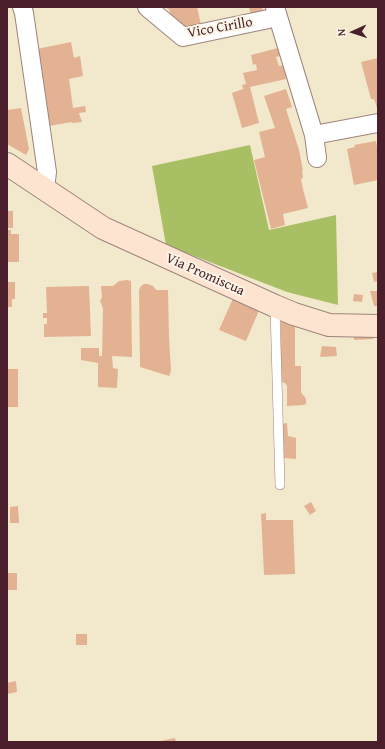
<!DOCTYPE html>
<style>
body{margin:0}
#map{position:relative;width:385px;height:749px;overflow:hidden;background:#f2e9cd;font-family:"Gentium Book Plus",serif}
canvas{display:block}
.frame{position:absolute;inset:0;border:8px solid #4a1f2b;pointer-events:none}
.north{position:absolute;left:333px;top:12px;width:40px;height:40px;-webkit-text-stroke:3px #fcf5e5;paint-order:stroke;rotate:267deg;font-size:11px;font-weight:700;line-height:16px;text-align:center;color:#4a1f2b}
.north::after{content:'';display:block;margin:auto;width:14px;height:18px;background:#4a1f2b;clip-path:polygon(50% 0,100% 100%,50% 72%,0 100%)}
</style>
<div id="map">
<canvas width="385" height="749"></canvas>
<div class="frame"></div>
<div class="north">N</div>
</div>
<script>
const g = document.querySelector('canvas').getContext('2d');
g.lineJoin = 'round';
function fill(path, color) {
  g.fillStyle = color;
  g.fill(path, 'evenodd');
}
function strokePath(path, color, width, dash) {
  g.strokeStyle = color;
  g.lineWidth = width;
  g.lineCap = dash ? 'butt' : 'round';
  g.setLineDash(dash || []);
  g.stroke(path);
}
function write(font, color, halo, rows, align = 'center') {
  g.font = font + ' "Gentium Book Plus",serif';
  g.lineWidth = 4;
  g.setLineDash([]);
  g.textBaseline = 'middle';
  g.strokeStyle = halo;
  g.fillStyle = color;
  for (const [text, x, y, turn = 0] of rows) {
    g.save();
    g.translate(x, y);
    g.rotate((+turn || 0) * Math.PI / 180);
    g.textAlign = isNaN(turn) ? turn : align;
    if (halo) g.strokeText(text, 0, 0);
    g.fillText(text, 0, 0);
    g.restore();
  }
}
fill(new Path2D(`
 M250,145L269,230L336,215L338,305L287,292L166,245L152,166Z`), '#a8bf64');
fill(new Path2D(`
 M167,7H197L202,29L189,32L173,24L169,9H168Z
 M249,7H262L264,14L251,16Z
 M71,42L74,58L80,56L83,76L69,79L73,108L85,106L86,112L79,113L82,122L72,123V122L49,126L37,49Z
 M278,48L280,56L276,57L279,66L284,65L286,79L250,87L259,123L242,128L232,93L243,89L242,85L246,84L243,73L257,70L256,64L253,65L251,55Z
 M378,58V111L374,99H371L361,62Z
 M286,89L292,107L286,109L299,150L303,170H302L303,178L301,179L303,189L308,208L283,214L285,225L271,229L254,160L265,157L259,132L275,128L264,96Z
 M21,108L29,149L26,155L7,144V110Z
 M376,141L378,152V159H377L378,164V180L354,185L347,149L355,147L354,145Z
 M7,211H13V228H7Z
 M7,230H11V234H19V262H7Z
 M378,272V281L374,282L372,273Z
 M127,280L131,281L132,357L112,356L113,368L118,369L117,388L98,387V363L81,360V348H99V356H102L103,308L100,301L102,297L101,286H113L119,281Z
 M7,282H15V299H12V307H7Z
 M144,284H148L153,286L156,290H168L169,337L171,371L169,376L140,367L139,290L141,286Z
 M89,286L91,336L44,337V324H47V318H43V313H47L46,287Z
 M370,291H378V306H374Z
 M354,294L363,295L362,302L353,301Z
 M234,296L260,308L246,341L219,330Z
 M281,322H295V366H301V391L302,394L305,397L306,400V404L303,405L287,406V386L285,383L281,382Z
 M373,333V339L354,340V334Z
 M322,346L336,347L337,356L320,357Z
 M7,369H18V407H7Z
 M287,423L288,436L296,438V459L283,458L281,424Z
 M311,502L316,511L310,515L304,506Z
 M18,506L19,523H10V507Z
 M266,513V520H293L295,574L264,575L261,514Z
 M7,573H17V590H7Z
 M76,634H87V645H76Z
 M16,681L17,692L7,694V683Z
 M175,738L176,742H161L160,741Z`), '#e3b292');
const lane = new Path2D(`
 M275,307L280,485`);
const street = new Path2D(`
 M22,7L24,13L47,172L45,189
 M147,7L183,37L278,17
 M275,7L314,135L317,158
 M314,135L378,123`);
const secondary = new Path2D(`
 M7,164L103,228L275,306L294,314L329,325L378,326`);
strokePath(lane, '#9e847c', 10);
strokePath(street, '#9e847c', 20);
strokePath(secondary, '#9e847c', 24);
strokePath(lane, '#fff', 9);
strokePath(street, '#fff', 18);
strokePath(secondary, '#fde4d1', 22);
write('14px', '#4a1f2b', '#fcf5e5', [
 ["Vico Cirillo",220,28,-10],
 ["Via Promiscua",205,275,24]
]);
</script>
